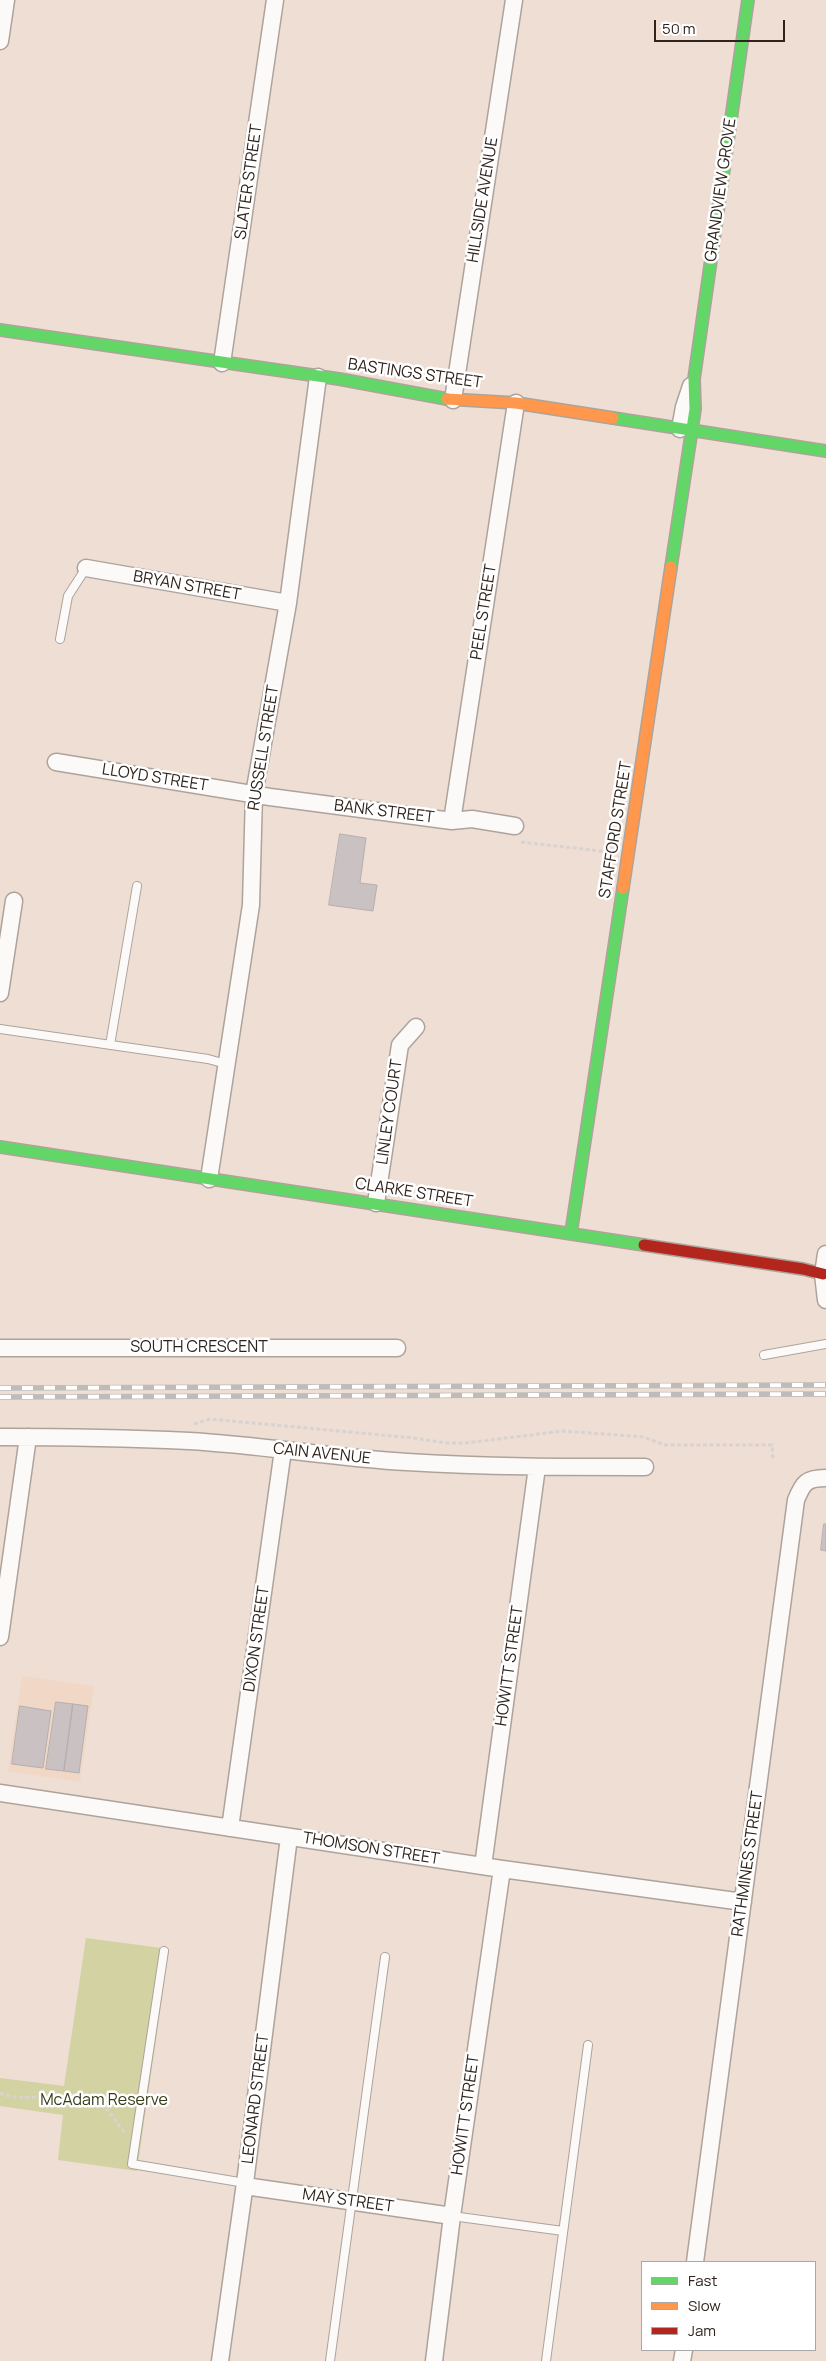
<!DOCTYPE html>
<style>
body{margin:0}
#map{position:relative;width:826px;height:2361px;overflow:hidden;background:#eeded4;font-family:Manrope,sans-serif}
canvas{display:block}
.legend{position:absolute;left:641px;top:2261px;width:175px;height:90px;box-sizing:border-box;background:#fff;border:1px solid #aba7a5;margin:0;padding:6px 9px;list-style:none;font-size:15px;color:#2e241d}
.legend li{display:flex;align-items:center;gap:10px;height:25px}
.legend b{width:25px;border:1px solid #aba7a5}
.scale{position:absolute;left:654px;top:20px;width:131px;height:22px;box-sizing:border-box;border:2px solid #2e241d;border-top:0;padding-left:6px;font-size:15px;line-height:18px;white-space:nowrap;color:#2e241d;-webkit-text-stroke:4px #fff;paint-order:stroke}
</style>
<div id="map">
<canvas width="826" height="2361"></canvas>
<ul class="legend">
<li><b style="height:6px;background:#63d668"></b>Fast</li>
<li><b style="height:6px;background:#ff974d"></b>Slow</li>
<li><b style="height:6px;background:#b3261e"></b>Jam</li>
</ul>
<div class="scale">50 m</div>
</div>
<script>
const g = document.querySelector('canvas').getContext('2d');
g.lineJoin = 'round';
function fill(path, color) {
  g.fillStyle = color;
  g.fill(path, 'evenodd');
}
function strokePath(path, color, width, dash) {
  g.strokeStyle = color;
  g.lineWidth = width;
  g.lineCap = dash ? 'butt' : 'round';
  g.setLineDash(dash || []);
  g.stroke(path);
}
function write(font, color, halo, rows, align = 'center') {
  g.font = font + ' Manrope,sans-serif';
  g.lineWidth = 5;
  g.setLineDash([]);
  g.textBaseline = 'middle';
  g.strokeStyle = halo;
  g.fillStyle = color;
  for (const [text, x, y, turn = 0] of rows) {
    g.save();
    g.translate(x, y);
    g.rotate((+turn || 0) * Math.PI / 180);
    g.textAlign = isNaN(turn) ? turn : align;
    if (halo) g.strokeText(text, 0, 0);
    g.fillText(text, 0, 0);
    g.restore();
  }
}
fill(new Path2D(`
 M22,1676L94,1686L80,1782L8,1771Z`), '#f1d7c5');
fill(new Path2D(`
 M86,1938L169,1949L137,2171L58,2160L63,2115L0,2106V2078L64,2086Z`), '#d2d2a3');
const building = new Path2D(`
 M340,834L366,838L360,883L377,885L373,911L329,905Z
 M824,1524H826V1551L821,1550Z
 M56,1702L73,1704L64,1771L46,1769Z
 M73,1704L88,1706L79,1773L64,1771Z
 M20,1706L51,1711L43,1768L12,1764Z`);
fill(building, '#c9c1c2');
strokePath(building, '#b6aeaf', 1);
const lane = new Path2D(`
 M60,639L68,596L86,568
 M0,1029L208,1059L226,1064
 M110,1045L137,886
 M764,1355L826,1344
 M164,1951L132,2164L245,2183
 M452,2216L563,2231
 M330,2361L385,1957
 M546,2361L588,2045`);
const street = new Path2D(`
 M0,41L6,0
 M222,363L275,0
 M453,400L514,0
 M680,429L684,407L691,386
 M86,568L288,603
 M56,762L270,797L452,821L472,819L515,826
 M452,821L516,403
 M0,993L14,901
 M209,1179L251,905L254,794L288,603L318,377
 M376,1203L400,1045L416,1027
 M826,1254L823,1274L826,1300
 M0,1348H397
 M0,1437C63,1437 126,1438 189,1441C262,1445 334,1458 407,1462C486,1467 565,1467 645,1467
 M0,1637L28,1437
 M0,1793L502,1869L743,1902
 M230,1828L283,1450
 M483,1866L537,1467
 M245,2186L452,2216
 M695,2262L796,1500C803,1483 806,1478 826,1478
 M220,2361L245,2183L289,1837
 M434,2361L452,2216L502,1869
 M682,2361L684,2350`);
const fast = new Path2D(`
 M0,330L339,379L447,399
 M613,418L826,451
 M671,567L695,409L694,379L748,0
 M0,1147L644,1245
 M571,1233L623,888`);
const slow = new Path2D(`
 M447,399L516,403L613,418
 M623,888L671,567`);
const jam = new Path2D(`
 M644,1245L803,1269L823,1274`);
strokePath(lane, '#aea39b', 10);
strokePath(street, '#aea39b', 19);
strokePath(fast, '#aea39b', 14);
strokePath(slow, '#aea39b', 14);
strokePath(jam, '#aea39b', 14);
strokePath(new Path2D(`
 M521,842L609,852
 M194,1424L210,1419L414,1438L446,1443H466L563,1431L643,1437L665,1445H772L773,1460
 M0,2093C31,2107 71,2082 100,2103C111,2111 117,2124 125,2133`), '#d8d3d0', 3, [4, 2.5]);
strokePath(lane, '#fcfaf9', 8);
strokePath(street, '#fcfaf9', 16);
strokePath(fast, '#63d668', 11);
strokePath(slow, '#ff974d', 11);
strokePath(jam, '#b3261e', 11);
const rail = new Path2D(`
 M0,1388L826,1385
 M0,1397L826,1394`);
strokePath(rail, '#bebbb9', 5.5);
strokePath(rail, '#fff', 4, [11]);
write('16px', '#2e241d', '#fff', [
 ["SLATER STREET",249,182,-82],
 ["GRANDVIEW GROVE",721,190,-82],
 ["HILLSIDE AVENUE",483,200,-81],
 ["BASTINGS STREET",415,374,8],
 ["BRYAN STREET",187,586,10],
 ["PEEL STREET",484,612,-81],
 ["RUSSELL STREET",264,748,-81],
 ["LLOYD STREET",155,778,9],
 ["BANK STREET",384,812,7],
 ["STAFFORD STREET",616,830,-81],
 ["LINLEY COURT",390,1112,-82],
 ["CLARKE STREET",414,1193,9],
 ["SOUTH CRESCENT",199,1348],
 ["CAIN AVENUE",322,1454,6],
 ["DIXON STREET",257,1639,-82],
 ["HOWITT STREET",510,1666,-82],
 ["THOMSON STREET",371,1849,9],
 ["RATHMINES STREET",748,1864,-82],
 ["LEONARD STREET",256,2099,-83],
 ["HOWITT STREET",466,2115,-82],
 ["MAY STREET",348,2201,8]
]);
write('16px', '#373c18', '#fff', [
 ["McAdam Reserve",104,2101]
]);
</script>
